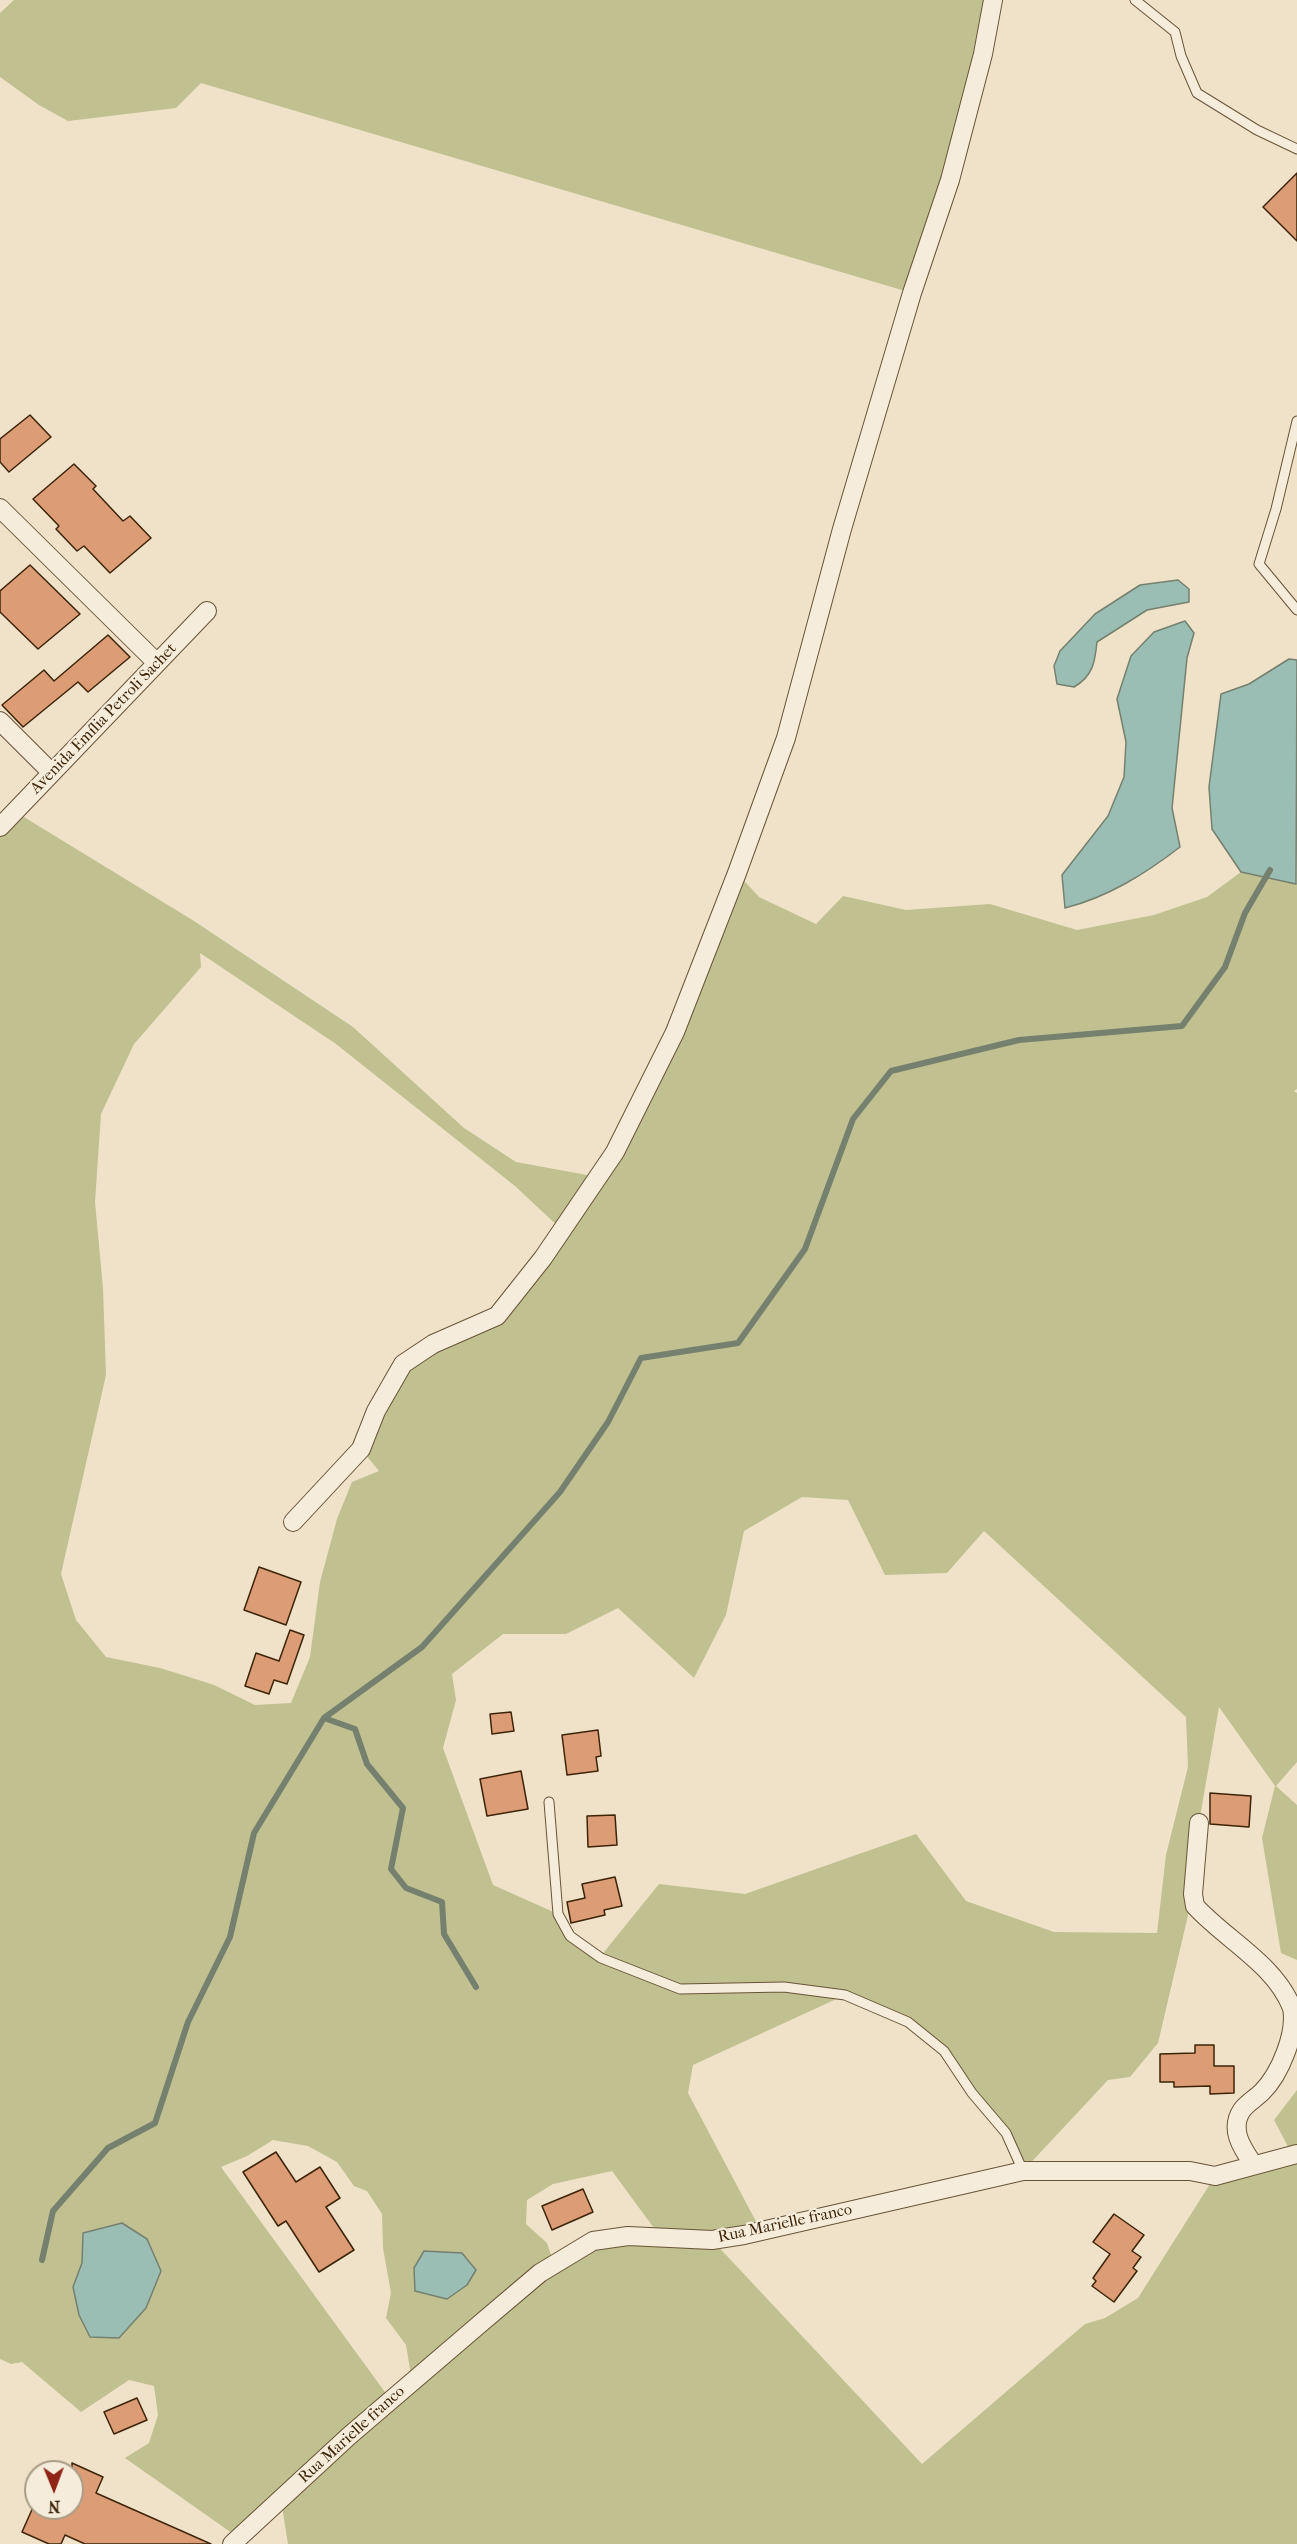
<!DOCTYPE html>
<meta charset="utf-8">
<style>
body{margin:0}
#map{position:relative;width:1297px;height:2544px;overflow:hidden;background:#efe2c8;font-family:"IM FELL French Canon",serif}
canvas{display:block}
.north{position:absolute;left:24px;top:2460px;width:60px;height:60px;box-sizing:border-box;background:#f5ecdb;border:2px solid #ab9c86;border-radius:50%;rotate:179deg;font-size:16px;font-weight:700;line-height:24px;text-align:center;color:#3d2407}
.north::after{content:'';display:block;margin:auto;width:21px;height:27px;background:#8f2418;clip-path:polygon(50% 0,100% 100%,50% 72%,0 100%)}
</style>
<div id="map">
<canvas width="1297" height="2544"></canvas>
<div class="north">N</div>
</div>
<script>
const g = document.querySelector('canvas').getContext('2d');
g.lineJoin = 'round';
function fill(path, color) {
  g.fillStyle = color;
  g.fill(path, 'evenodd');
}
function strokePath(path, color, width, dash) {
  g.strokeStyle = color;
  g.lineWidth = width;
  g.lineCap = dash ? 'butt' : 'round';
  g.setLineDash(dash || []);
  g.stroke(path);
}
function write(font, color, halo, rows, align = 'center') {
  g.font = font + ' "IM FELL French Canon",serif';
  g.lineWidth = 4.5;
  g.setLineDash([]);
  g.textBaseline = 'middle';
  g.strokeStyle = halo;
  g.fillStyle = color;
  for (const [text, x, y, turn = 0] of rows) {
    g.save();
    g.translate(x, y);
    g.rotate((+turn || 0) * Math.PI / 180);
    g.textAlign = isNaN(turn) ? turn : align;
    if (halo) g.strokeText(text, 0, 0);
    g.fillText(text, 0, 0);
    g.restore();
  }
}
fill(new Path2D(`
 M14,0H993L912,293L201,83L176,108L68,121L39,105L0,77V13Z
 M19,814L194,921L353,1027L464,1128L516,1162L598,1177L615,1152L737,873L759,897L816,924L843,896L906,910L990,904L1077,930L1154,915L1207,897L1241,872L1297,883V1089L1294,1091L1297,1093V1762L1276,1786L1297,1805V1960L1281,1953L1262,1838L1275,1786L1219,1707L1199,1823L1193,1894L1158,2043L1130,2077L1108,2080L1023,2171L1006,2133L944,2051L908,2022L845,1995L693,2065L688,2093L761,2231L712,2240L922,2464L1085,2324L1105,2318L1138,2298L1215,2176L1292,2154L1274,2120L1297,2090V2544H288L281,2500L239,2538L125,2458L149,2443L158,2415L154,2386L129,2380L81,2412L22,2362L11,2364L0,2359V834ZM200,953L336,1044L515,1186L562,1230L497,1316L403,1364L361,1449L379,1471L352,1482L337,1519L320,1582L310,1657L291,1703L255,1705L214,1685L189,1677L160,1668L106,1657L76,1620L61,1574L106,1375L103,1288L95,1202L101,1114L134,1044L201,967ZM802,1497L848,1500L885,1575L947,1573L984,1531L1186,1717L1188,1767L1166,1855L1157,1933L1054,1932L966,1901L916,1834L745,1894L659,1884L600,1957L570,1936L558,1914L493,1885L443,1748L456,1700L452,1674L503,1634H566L618,1608L694,1678L726,1615L744,1531ZM273,2140L308,2146L337,2162L354,2186L367,2191L382,2214L383,2248L391,2293L386,2318L406,2345L412,2381L390,2399L221,2167L247,2156ZM612,2171L662,2239L593,2241L554,2264L547,2243L526,2224L527,2200L553,2184Z`), '#c1c090');
const water = new Path2D(`
 M1178,580L1189,589V602L1147,610L1097,642C1095,662 1093,676 1074,687L1057,684L1054,666L1060,651L1095,614L1140,585Z
 M1185,621L1194,633L1187,658L1172,808L1180,847C1145,874 1108,897 1065,908L1062,875L1108,816L1124,777L1126,742L1117,699L1131,656L1154,632Z
 M1289,659L1297,660L1296,884L1241,872L1212,829L1209,787L1221,694L1249,684Z
 M122,2223L147,2239L161,2271L146,2308L119,2338L90,2337L79,2315L73,2287L82,2263L83,2233Z
 M424,2251L462,2253L476,2270L467,2285L447,2299L415,2291L414,2268Z`);
fill(water, '#9abeb4');
strokePath(water, '#75806f', 1.5);
strokePath(new Path2D(`
 M324,1718L355,1729L367,1764L403,1808L391,1869L406,1888L442,1902L444,1934L476,1987
 M42,2260L53,2211L108,2148L155,2123L188,2022L230,1937L254,1833L324,1718L422,1647L560,1492L608,1422L641,1358L738,1343L805,1249L853,1119L891,1071L1019,1040L1182,1026L1225,967L1245,913L1270,870`), '#75806f', 6);
const building = new Path2D(`
 M1297,173V241L1263,207Z
 M30,415L51,437L9,472L0,462V439Z
 M74,464L96,486L93,489L123,521L130,516L151,538L110,573L84,546L77,551L56,529L59,526L33,499Z
 M30,565L80,614L38,649L0,612V591Z
 M108,635L130,657L88,692L78,682L23,727L2,705L44,670L54,681Z
 M259,1567L301,1582L286,1625L244,1610Z
 M290,1630L304,1635L287,1684L274,1680L269,1694L245,1686L256,1653L279,1661Z
 M511,1712L514,1731L492,1734L490,1714Z
 M598,1730L601,1756L596,1757L598,1771L567,1775L562,1735Z
 M521,1771L528,1809L487,1816L480,1779Z
 M1210,1793L1251,1796L1249,1827L1210,1824Z
 M615,1815L617,1845L588,1847L587,1816Z
 M615,1877L622,1906L604,1910L605,1915L571,1923L567,1902L585,1898L582,1884Z
 M1195,2045H1214V2066H1234V2093L1210,2094V2086L1174,2087V2082H1160V2054L1195,2053Z
 M276,2152L296,2182L320,2167L340,2198L326,2207L354,2250L319,2272L286,2221L278,2226L243,2172Z
 M583,2189L593,2212L552,2230L542,2206Z
 M1114,2214L1144,2235L1132,2251L1141,2257L1133,2268L1137,2271L1114,2302L1092,2286L1096,2281L1093,2278L1110,2254L1093,2242Z
 M137,2398L147,2420L114,2434L104,2412Z
 M72,2463L103,2477L96,2493L211,2544H85L65,2535L61,2544H49L22,2532L34,2505L36,2508H72Z`);
fill(building, '#db9c76');
strokePath(building, '#3d2407', 1.5);
const service = new Path2D(`
 M1135,0L1175,32L1181,56L1197,93L1257,130L1297,149
 M1297,421L1276,509L1259,564L1297,610
 M549,1802L558,1914L570,1936L601,1958L680,1989L784,1987L845,1995L908,2022L944,2051L972,2093L1006,2133L1023,2171`);
const minor = new Path2D(`
 M0,508L157,663
 M0,721L52,773
 M0,827L207,611
 M293,1522L361,1449L376,1411L403,1364L433,1344L497,1316L543,1258L615,1152L675,1032L737,873L786,738L842,529L912,293L950,180L983,54L993,0
 M1199,1823L1193,1894L1195,1906C1226,1940 1275,1964 1292,2008C1297,2033 1280,2074 1262,2092C1256,2098 1247,2103 1242,2110C1229,2129 1242,2148 1253,2164
 M232,2544L349,2436L481,2323L540,2273L593,2241L628,2236L712,2240L744,2235L1023,2171H1190L1215,2176L1297,2154`);
strokePath(service, '#6a5437', 11);
strokePath(minor, '#6a5437', 20);
strokePath(service, '#f5ecdb', 9);
strokePath(minor, '#f5ecdb', 18);
write('16px', '#3d2407', '#f5ecdb', [
 ["Avenida Emília Petroli Sachet",104,719,-46],
 ["Rua Marielle franco",785,2224,-12],
 ["Rua Marielle franco",352,2435,-42]
]);
</script>
